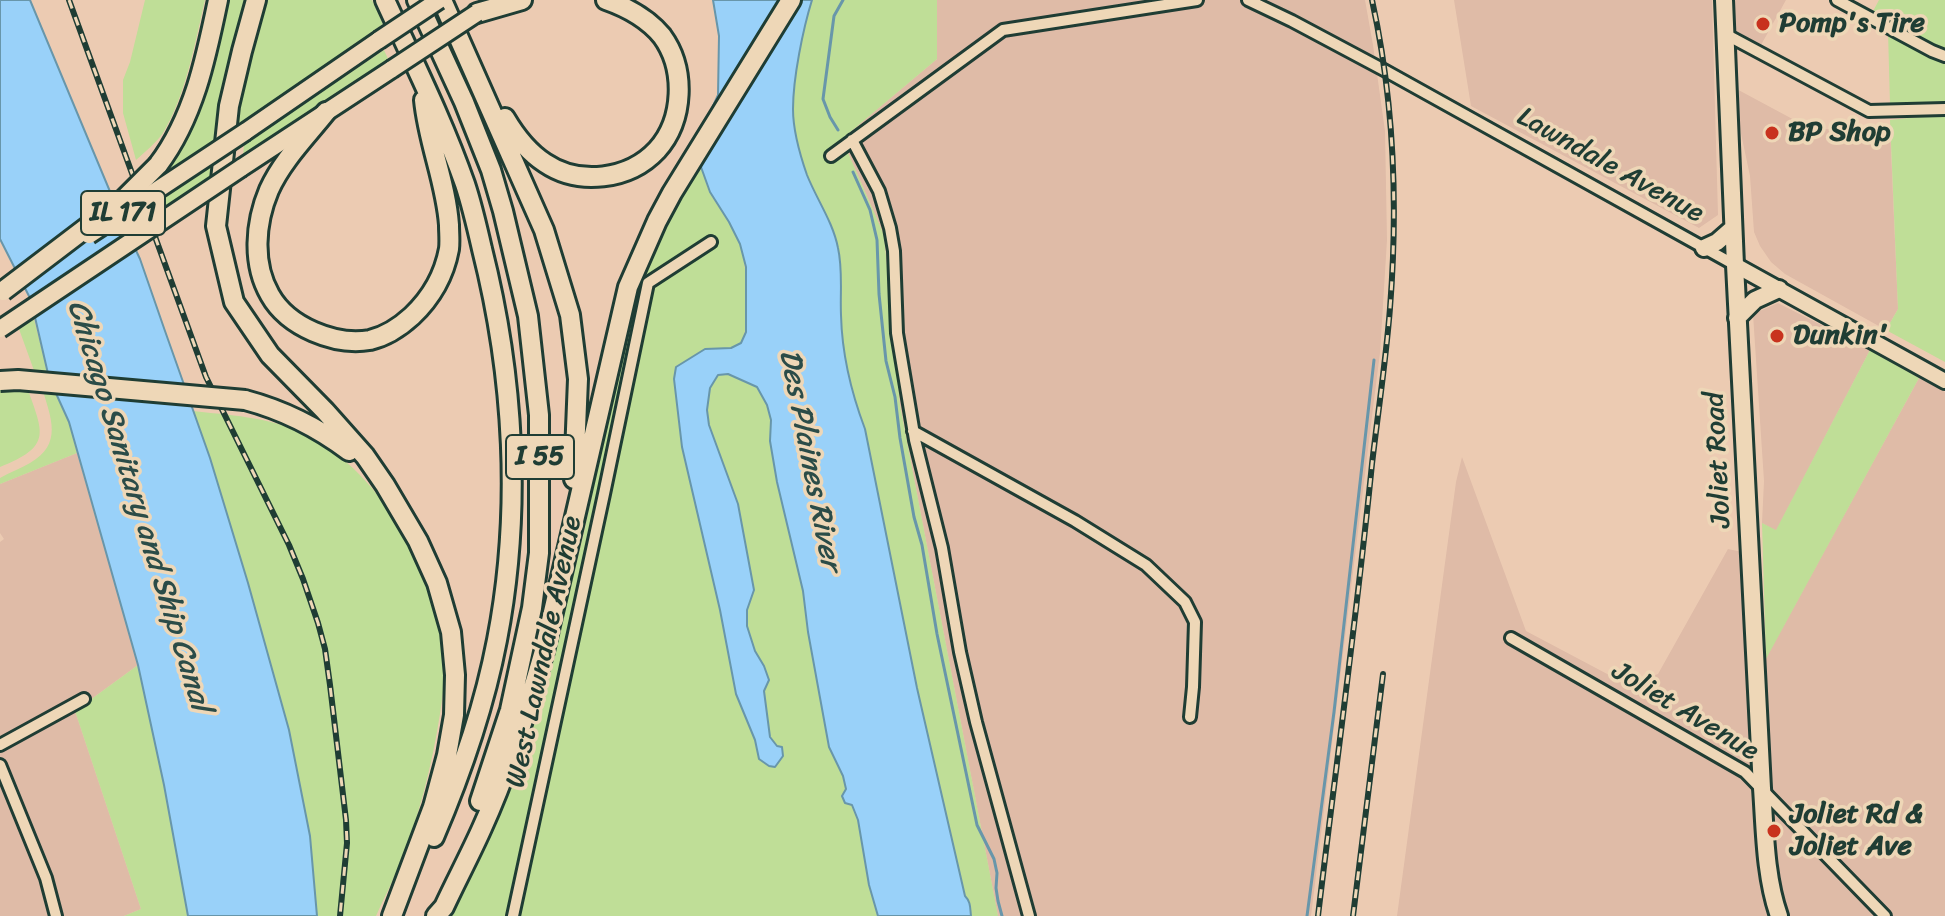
<!DOCTYPE html>
<style>
body{margin:0}
canvas{display:block;background:#eccbb2}
</style>
<canvas width="1945" height="916"></canvas>
<script>
const g = document.querySelector('canvas').getContext('2d');
g.lineJoin = 'round';
function fill(path, color) {
  g.fillStyle = color;
  g.fill(path, 'evenodd');
}
function strokePath(path, color, width, dash) {
  g.strokeStyle = color;
  g.lineWidth = width;
  g.lineCap = dash ? 'butt' : 'round';
  g.setLineDash(dash || []);
  g.stroke(path);
}
function write(font, color, halo, rows, align = 'center') {
  g.font = font + ' Sriracha,sans-serif';
  g.lineWidth = 7;
  g.setLineDash([]);
  g.textBaseline = 'middle';
  g.strokeStyle = halo;
  g.fillStyle = color;
  for (const [text, x, y, turn = 0] of rows) {
    g.save();
    g.translate(x, y);
    g.rotate((+turn || 0) * Math.PI / 180);
    g.textAlign = isNaN(turn) ? turn : align;
    if (halo) g.strokeText(text, 0, 0);
    g.fillText(text, 0, 0);
    g.restore();
  }
}
fill(new Path2D(`
 M937,0H1365L1373,45L1385,131L1387,240L1380,353L1374,400L1311,916H998L900,405L884,235L842,139L937,59Z
 M1454,0H1712L1718,215L1699,228L1471,106Z
 M1728,0H1786L1756,54L1729,39Z
 M1731,86L1813,130L1863,127L1890,128L1898,309L1886,330L1785,274L1771,262L1760,246L1754,232L1750,176Z
 M1778,303L1870,350L1776,531L1762,523L1764,481L1753,314Z
 M1919,378L1945,392V916H1397L1456,482L1462,457L1526,631L1628,685L1658,674L1728,549L1747,553L1754,680Z
 M77,453L138,665L75,711L141,909L124,916H0V542L4,539L0,533V484Z`), '#dfbba7');
fill(new Path2D(`
 M145,0H205C195,43 186,95 163,133C156,143 145,152 136,160L123,113V80L130,62Z
 M224,0H247L222,102L215,142L144,190L161,171Z
 M260,0H372L383,24L230,133Z
 M812,0H937V59L842,139L884,235L900,405L998,916H971L969,900L965,896L934,778L865,429C851,392 842,355 841,315C840,293 843,270 838,248C833,222 817,200 807,175C800,155 793,130 793,109C793,78 803,29 812,0Z
 M1879,0H1945V54L1871,15Z
 M1888,31C1906,43 1923,59 1945,62V104L1890,105Z
 M384,50L389,61L243,158L244,144Z
 M1945,114V362L1886,330L1898,309L1890,120Z
 M214,164L211,179L154,218L150,207Z
 M701,167C704,175 706,184 709,191C718,209 734,225 741,245C746,261 752,330 741,342C732,351 716,349 705,349L674,379L682,447L720,610L736,694L755,740L759,759L777,746L770,738L766,707L764,690L769,680L764,666L755,651L747,626L745,547L738,504L709,425L707,410L710,388L718,375L728,374L757,387L767,405L771,420L770,441L777,481L803,591L808,632L829,747L840,766L846,789L858,820L869,885L878,916H449C460,895 472,873 482,851C528,747 559,638 585,528C613,406 626,272 701,167Z
 M34,319L49,378L36,376L19,329Z
 M1870,350L1919,378L1766,659L1762,523L1776,530Z
 M0,387H27C43,433 53,446 0,467Z
 M42,388L54,389L69,422L77,453L0,484V478C10,472 20,469 30,463C63,444 51,418 42,388Z
 M193,411C228,415 268,417 300,432C344,452 380,491 402,533C421,569 438,607 444,647C447,669 443,693 440,714C432,765 419,818 399,866C392,883 383,900 376,916H317L310,836L289,730L248,583Z
 M138,665L164,785L188,916H124L141,909L75,711Z`), '#bfde97');
const water = new Path2D(`
 M0,0H30L124,225L140,259L165,331L210,458L248,583L289,730L310,836L317,916H188L164,785L138,665L69,422L49,378L31,300L0,239Z
 M713,0H812C803,29 793,78 793,109C793,130 800,155 807,175C817,200 833,222 838,248C843,270 840,293 841,315C842,355 851,392 865,429L917,688L965,896C971,902 970,908 971,916H878L869,885L858,820L852,805L845,803L842,796L846,789L843,776L829,747L808,632L803,591L777,482L770,441L771,420L767,405L757,387L728,374L718,375L710,388L707,410L709,425L738,504L754,590L747,610V626L755,651L764,666L769,680L764,691L770,737L777,746L782,747L783,756L775,767L769,766L759,759L755,740L736,694L720,610L682,447L674,379L676,367L705,349L731,348L741,343L746,332V267L740,244L729,222L710,192L701,167L708,117L718,95L719,36Z`);
fill(water, '#99d1f9');
strokePath(water, '#6896aa', 2);
strokePath(new Path2D(`
 M838,130L830,117L823,99L834,16L843,0
 M853,172L870,210L877,240L879,294L886,361L895,397L900,438L914,517L922,545L937,634L977,825L994,859L997,873L996,888L998,901L1002,916
 M1307,916L1334,712L1374,360`), '#6896aa', 3);
const street = new Path2D(`
 M1248,0L1292,21L1384,70L1735,265
 M1837,0L1932,51L1945,56
 M1725,34L1869,111L1945,109
 M852,140L879,191L890,228L894,251L897,333L915,440L942,548L960,652L976,722L1029,916
 M831,156L1003,30L1197,0
 M913,431L1075,521L1146,565L1185,602L1195,622L1193,687L1190,717
 M1511,638L1745,772L1885,916
 M0,745L84,699
 M0,765L46,878L56,916
 M513,916L604,494L648,283L711,242`);
const secondary = new Path2D(`
 M1735,265L1945,381`);
const primary = new Path2D(`
 M1724,0L1735,265L1762,788C1765,830 1765,876 1779,916
 M245,132L379,40
 M241,168L392,69
 M1704,248L1717,242L1733,228
 M1737,318L1755,300L1779,289`);
const highway = new Path2D(`
 M256,0L242,51L229,106L216,226L234,302L270,355L325,411L365,456L385,485L418,541L437,583L451,632L455,675L454,715L447,755L433,807L392,916
 M385,0C413,61 443,121 465,184C472,205 477,227 482,249C514,376 522,511 497,640C484,708 461,774 434,837
 M417,0L464,102L491,170L503,211L528,316L539,415V553L532,608L510,710L480,801
 M442,0L544,230L570,315L578,379L574,479
 M477,13L522,0
 M326,112C306,137 282,161 269,190C255,223 252,264 270,295C288,327 335,346 370,340C387,336 400,327 412,316C432,297 444,276 449,249C450,241 449,233 449,225C446,182 428,143 424,100
 M505,118C515,135 528,152 545,163C579,186 629,180 657,150C684,120 686,69 662,36C648,19 626,7 606,0
 M158,165C194,117 206,58 218,0
 M245,400C283,410 317,427 349,451
 M436,916L444,907C456,881 470,855 482,828C508,771 527,711 544,651L628,287L657,221L672,193L791,0`);
strokePath(street, '#1f3d34', 16);
strokePath(secondary, '#1f3d34', 20);
strokePath(primary, '#1f3d34', 22);
strokePath(highway, '#1f3d34', 24);
strokePath(street, '#eed7b7', 10);
strokePath(secondary, '#eed7b7', 14);
strokePath(primary, '#eed7b7', 16);
strokePath(highway, '#eed7b7', 18);
const rail = new Path2D(`
 M69,0L206,377L289,545L303,579L318,623L325,649L330,685L346,820L347,843L340,916
 M1318,916C1336,766 1357,615 1372,464C1378,412 1386,360 1390,308C1398,206 1394,100 1372,0
 M1353,916L1383,674`);
strokePath(rail, '#1f3d34', 6);
strokePath(rail, '#eed7b7', 3, [9]);
const primaryBridge = new Path2D(`
 M379,40L439,0
 M392,69L477,13
 M89,235L245,132
 M0,329L241,168`);
const highwayBridge = new Path2D(`
 M3,291L124,199L158,165
 M0,381L18,380L245,400`);
strokePath(primaryBridge, '#1f3d34', 22, []);
strokePath(highwayBridge, '#1f3d34', 24, []);
strokePath(primaryBridge, '#eed7b7', 16);
strokePath(highwayBridge, '#eed7b7', 18);
for (const [x, y, r, color] of [
 [1763,24,8,"#c8321e"],
 [1772,133,8,"#c8321e"],
 [1777,336,8,"#c8321e"],
 [1774,831,8,"#c8321e"]
]) {
  const dot = new Path2D();
  dot.arc(x, y, r, 0, 2 * Math.PI);
  g.fillStyle = color;
  g.fill(dot);
  strokePath(dot, '#eed7b7', 3);
}
for (const [x, y, w] of [
 [123,213,84],
 [540,457,68]
]) {
  const box = new Path2D();
  box.roundRect(x - w / 2, y - 22, w, 44, 6);
  g.fillStyle = '#eed7b7';
  g.fill(box);
  strokePath(box, '#1f3d34', 2);
}
write('bold 26px', '#1f3d34', null, [
 ["IL 171",123,213],
 ["I 55",540,457]
]);
write('bold 28px', '#1f3d34', '#eed7b7', [
 ["Pomp's Tire",1779,24],
 ["BP Shop",1788,133],
 ["Dunkin'",1793,336],
 ["Joliet Rd &",1790,815],
 ["Joliet Ave",1790,847]
], 'left');
write('28px', '#1f3d34', '#eed7b7', [
 ["Lawndale Avenue",1610,166,29],
 ["Joliet Road",1719,460,-93],
 ["West Lawndale Avenue",545,652,-78],
 ["Joliet Avenue",1685,712,31]
]);
write('italic 30px', '#2b4c48', '#eed7b7', [
 ["Des Plaines River",809,460,79],
 ["Chicago Sanitary and Ship Canal",138,506,73]
]);
</script>
